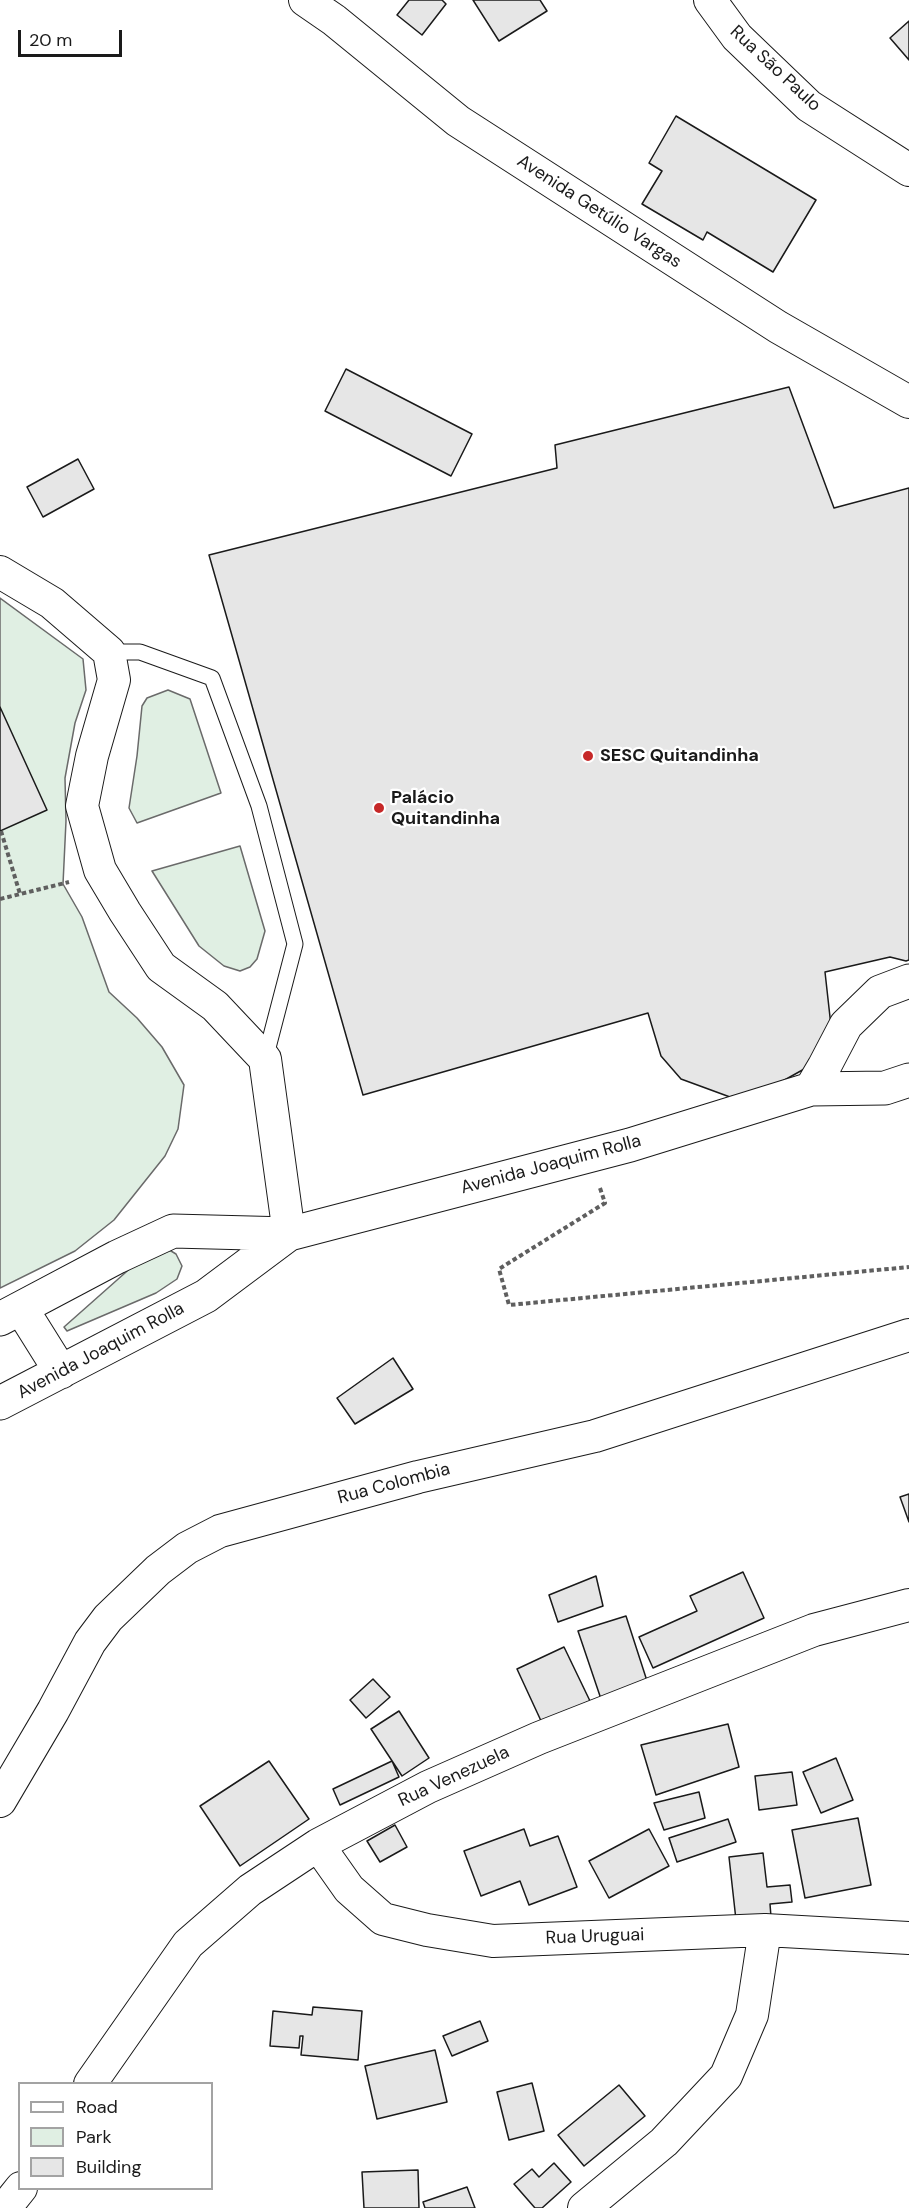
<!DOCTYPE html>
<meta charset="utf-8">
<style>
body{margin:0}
#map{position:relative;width:909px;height:2208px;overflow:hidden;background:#fff;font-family:"DM Sans",sans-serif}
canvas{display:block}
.legend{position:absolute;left:18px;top:2082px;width:195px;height:108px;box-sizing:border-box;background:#fff;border:2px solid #a3a3a3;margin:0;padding:8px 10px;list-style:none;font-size:18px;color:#1a1a1a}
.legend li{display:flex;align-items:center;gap:12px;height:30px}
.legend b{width:30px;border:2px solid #a3a3a3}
.scale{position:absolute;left:18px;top:30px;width:104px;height:27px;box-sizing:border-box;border:3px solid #1a1a1a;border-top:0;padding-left:8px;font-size:18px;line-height:21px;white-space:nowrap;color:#1a1a1a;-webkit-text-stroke:4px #fff;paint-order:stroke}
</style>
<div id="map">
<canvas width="909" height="2208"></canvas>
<ul class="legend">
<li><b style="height:8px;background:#fff"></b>Road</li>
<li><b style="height:16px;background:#e0efe3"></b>Park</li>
<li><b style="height:16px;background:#e6e6e6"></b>Building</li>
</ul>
<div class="scale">20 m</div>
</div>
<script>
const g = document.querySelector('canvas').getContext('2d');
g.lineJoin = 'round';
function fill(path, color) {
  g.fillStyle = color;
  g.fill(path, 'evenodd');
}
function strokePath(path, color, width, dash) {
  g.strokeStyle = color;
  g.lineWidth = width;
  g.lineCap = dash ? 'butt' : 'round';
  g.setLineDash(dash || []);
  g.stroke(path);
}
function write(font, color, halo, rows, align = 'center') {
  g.font = font + ' "DM Sans",sans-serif';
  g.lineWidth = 4.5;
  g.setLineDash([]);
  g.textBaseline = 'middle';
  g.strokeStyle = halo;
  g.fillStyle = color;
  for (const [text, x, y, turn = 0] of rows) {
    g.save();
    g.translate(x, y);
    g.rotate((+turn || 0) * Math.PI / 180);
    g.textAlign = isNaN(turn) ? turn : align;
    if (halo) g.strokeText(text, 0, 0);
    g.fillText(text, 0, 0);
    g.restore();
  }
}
const green = new Path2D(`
 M0,598L83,659L86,690L75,723L65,778L66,821L63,884L82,917L109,992L137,1018L162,1047L184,1085L178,1129L165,1156L114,1220L75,1251L0,1288Z
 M168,690L190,699L221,793L137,823L129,808L137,756L142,706L147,698Z
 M240,846L265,931L257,959L250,967L240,971L224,966L199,946L152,871Z
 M166,1248L176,1254L182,1266L177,1279L156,1293L67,1331L64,1327L134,1265Z`);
fill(green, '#e0efe3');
strokePath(green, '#6a6a6a', 1.5);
const building = new Path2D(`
 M409,0H442L446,4L422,35L397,15Z
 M473,0H540L547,11L499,41Z
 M909,21V60L890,38Z
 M676,116L816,200L773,272L707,232L703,240L642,204L662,171L649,163Z
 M346,369L472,434L451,476L325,411Z
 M789,387L834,508L909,488V960L906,961L890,957L825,972L831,1026L806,1068L772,1087L730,1097L681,1079L661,1056L648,1013L363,1095L209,555L557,468L555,445Z
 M78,459L94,489L43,517L27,487Z
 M0,707L47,810L0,831Z
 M393,1358L413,1389L355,1424L337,1398Z
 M909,1494V1522L900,1497Z
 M743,1572L764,1618L653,1668L639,1637L697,1611L690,1596Z
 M596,1576L603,1606L558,1622L549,1595Z
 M626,1616L648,1684L601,1699L578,1631Z
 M564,1647L590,1701L542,1723L517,1669Z
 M373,1679L390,1697L366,1718L350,1700Z
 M399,1711L429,1758L402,1776L371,1729Z
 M728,1724L739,1767L656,1795L641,1745Z
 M836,1758L853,1800L821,1813L803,1772Z
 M269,1761L309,1819L240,1866L200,1806Z
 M392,1761L399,1777L340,1805L333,1789Z
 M792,1772L797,1805L759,1810L755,1776Z
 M699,1792L705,1818L664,1830L654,1803Z
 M858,1818L871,1885L805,1898L792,1830Z
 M728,1819L736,1842L677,1862L669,1838Z
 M395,1825L407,1847L380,1862L367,1841Z
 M524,1829L530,1846L558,1836L577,1887L529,1905L520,1881L481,1896L464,1851Z
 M649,1829L669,1866L609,1898L589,1861Z
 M763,1853L767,1887L790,1885L792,1902L770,1904L771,1917L736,1920L729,1857Z
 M313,2007L362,2011L358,2060L301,2055L303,2036H300L299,2048L270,2046L273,2011L312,2015Z
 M480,2021L488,2041L452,2056L443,2036Z
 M435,2050L447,2102L377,2119L365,2066Z
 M532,2083L544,2131L509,2140L497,2092Z
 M619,2085L645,2116L584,2166L558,2135Z
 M554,2163L571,2182L542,2208H535L514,2184L532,2169L539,2177Z
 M418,2170L419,2208H364L362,2172Z
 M467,2187L475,2208H425L423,2202Z`);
fill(building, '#e6e6e6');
strokePath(building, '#1a1a1a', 1.5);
const lane = new Path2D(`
 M109,652H140L212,678L259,806L295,944L265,1059`);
const street = new Path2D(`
 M305,0L334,20L458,121L778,327L909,402
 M710,0L737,37L809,106L909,170
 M0,572L52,603L109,652L114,680L92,756L82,806L100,870L125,912L161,967L215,1006L265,1059L289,1234
 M0,1801L53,1711L90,1642L108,1618L158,1570L187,1548L220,1531L418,1477L595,1436L909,1335
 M318,1845L349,1889L383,1919L427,1930L493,1941L765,1930L909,1938
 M90,2084L188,1944L250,1890L318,1845L428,1787L539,1738L814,1630L909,1605
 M5,2208L21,2188
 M584,2208L664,2142L726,2076L752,2015L765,1930`);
const secondary = new Path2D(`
 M811,1089L824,1067L846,1025L880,992L909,981
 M21,1308L61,1372
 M0,1319L117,1257L173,1231L289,1234L630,1145L811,1089L885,1088L909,1080
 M0,1403L206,1296L289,1234`);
strokePath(lane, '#1a1a1a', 17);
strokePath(street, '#1a1a1a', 34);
strokePath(secondary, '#1a1a1a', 35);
strokePath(new Path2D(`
 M1,831L20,894
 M0,899L69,882
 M600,1188L605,1203L499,1269L509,1305L909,1267`), '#5f5f5f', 4, [4.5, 3]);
strokePath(lane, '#fff', 15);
strokePath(street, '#fff', 32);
strokePath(secondary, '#fff', 33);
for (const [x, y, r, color] of [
 [588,756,6,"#c62828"],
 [379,808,6,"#c62828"]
]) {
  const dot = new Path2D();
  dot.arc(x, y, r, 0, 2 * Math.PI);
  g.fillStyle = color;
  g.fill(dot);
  strokePath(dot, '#fff', 2);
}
write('18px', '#1a1a1a', '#fff', [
 ["Rua São Paulo",775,69,43],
 ["Avenida Getúlio Vargas",599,212,33],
 ["Avenida Joaquim Rolla",551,1165,-15],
 ["Avenida Joaquim Rolla",101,1351,-28],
 ["Rua Colombia",394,1484,-15],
 ["Rua Venezuela",454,1777,-25],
 ["Rua Uruguai",595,1937,-2]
]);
write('bold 18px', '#1a1a1a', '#fff', [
 ["SESC Quitandinha",600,756],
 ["Palácio",391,798],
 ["Quitandinha",391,819]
], 'left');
</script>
